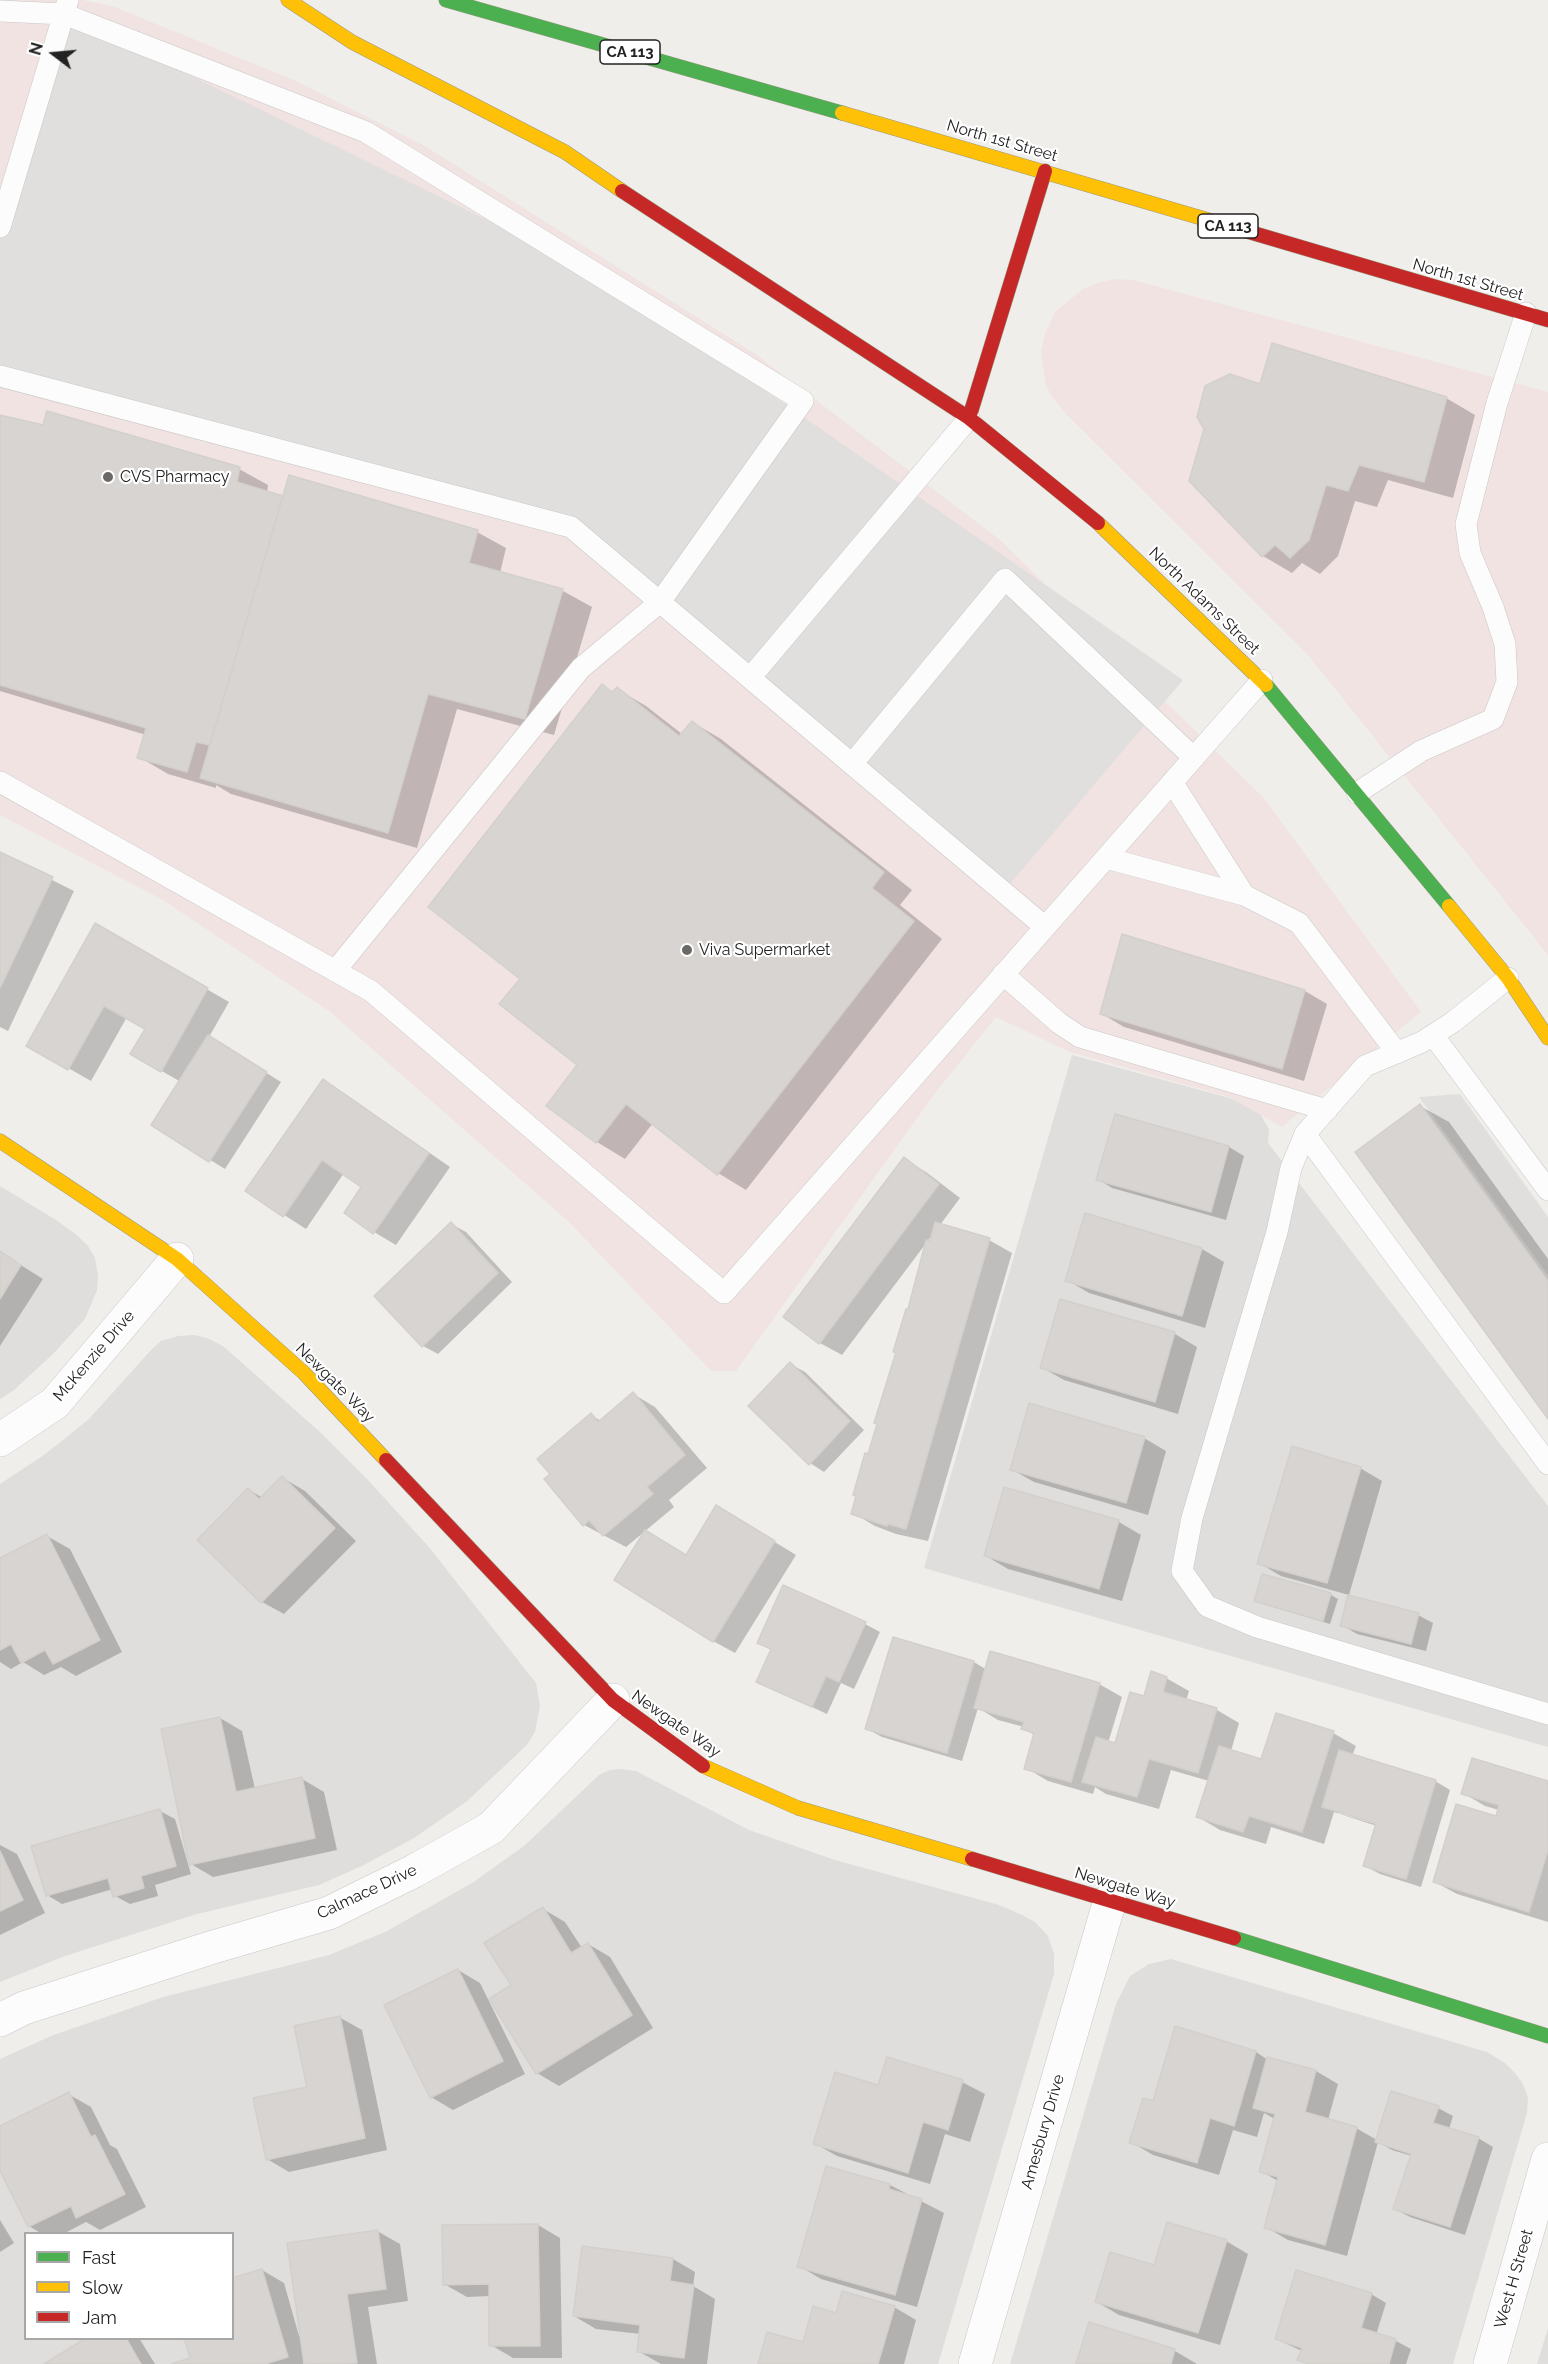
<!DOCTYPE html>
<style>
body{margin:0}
#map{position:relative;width:1548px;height:2364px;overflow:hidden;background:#f0eeeb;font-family:Raleway,sans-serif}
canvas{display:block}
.legend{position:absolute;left:24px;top:2232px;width:210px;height:108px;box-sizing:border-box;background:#fff;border:2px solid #a7a7a7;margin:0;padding:8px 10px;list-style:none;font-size:18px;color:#222}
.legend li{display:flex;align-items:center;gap:12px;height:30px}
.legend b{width:30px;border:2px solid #a7a7a7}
.north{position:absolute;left:24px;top:24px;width:60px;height:60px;-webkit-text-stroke:4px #fff;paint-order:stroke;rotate:286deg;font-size:16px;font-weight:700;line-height:24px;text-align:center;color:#222}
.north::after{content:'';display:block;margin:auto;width:21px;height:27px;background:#222;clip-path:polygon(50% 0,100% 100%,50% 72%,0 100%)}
</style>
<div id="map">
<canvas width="1548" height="2364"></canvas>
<ul class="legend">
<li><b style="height:8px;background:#4caf50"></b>Fast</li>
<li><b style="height:8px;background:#ffc107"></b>Slow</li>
<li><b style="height:8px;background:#c62828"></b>Jam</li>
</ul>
<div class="north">N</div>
</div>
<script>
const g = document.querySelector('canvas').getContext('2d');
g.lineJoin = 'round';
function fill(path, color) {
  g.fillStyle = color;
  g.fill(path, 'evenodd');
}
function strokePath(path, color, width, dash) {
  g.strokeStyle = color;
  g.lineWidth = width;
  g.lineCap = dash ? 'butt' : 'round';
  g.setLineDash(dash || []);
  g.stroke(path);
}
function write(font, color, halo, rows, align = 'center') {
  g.font = font + ' Raleway,sans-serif';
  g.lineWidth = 4.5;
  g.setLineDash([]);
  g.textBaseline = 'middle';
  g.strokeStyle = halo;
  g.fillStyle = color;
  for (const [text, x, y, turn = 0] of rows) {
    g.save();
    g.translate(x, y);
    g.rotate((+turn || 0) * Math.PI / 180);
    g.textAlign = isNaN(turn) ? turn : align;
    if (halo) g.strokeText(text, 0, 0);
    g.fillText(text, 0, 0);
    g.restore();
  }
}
fill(new Path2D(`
 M1072,1055L1255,1105L1269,1129L1268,1143L1548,1506V1747L924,1568Z
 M0,1186L56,1220L78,1236L88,1246L95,1258L98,1276L97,1290L85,1319L54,1353L14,1390L0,1399Z
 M194,1335L207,1338L223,1346L321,1433L368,1480L428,1546L536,1683L540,1706L535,1732L526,1746L466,1802L414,1838L362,1866L319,1885L197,1914L65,1956L0,1982V1484L44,1455L89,1419L151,1350L161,1341L178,1336Z
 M621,1769L636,1771L749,1830L835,1860L999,1905L1022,1915L1035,1922L1048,1936L1054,1954V1974L938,2364H0V2059L51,2036L163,1997L329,1955L385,1932L472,1883L524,1846L599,1775L610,1770ZM26,2234H232V2338H26Z
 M1171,1959L1487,2052L1505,2063L1515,2073L1523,2084L1528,2098L1527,2113L1453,2364H1010L1116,2004L1130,1976L1149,1964Z
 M1548,2328V2364H1537Z`), '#dfdedc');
fill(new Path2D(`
 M0,0H83L112,6L294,80L425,146L754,353L999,539L1263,797L1421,1012L1282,1127L1229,1097L1070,1052L996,1017L933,1096L736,1371H711L569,1222L329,1011L163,900L0,815Z
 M1117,279L1133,280L1548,392V955L1308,655L1066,414L1053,398L1046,386L1041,352L1045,334L1055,312L1083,289L1100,282Z`), '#f1e3e1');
fill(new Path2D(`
 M64,14L594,272L1183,680L1003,892L571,527L0,376V227Z
 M1460,1094L1548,1217V1275L1419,1097Z`), '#e0dfde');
fill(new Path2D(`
 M1261,385L1446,398L1475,415L1453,498L1388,480L1377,507L1355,501L1338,556L1320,574L1302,563L1292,573L1263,556L1190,480Z
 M0,416L239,469L268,485L267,493L284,498L477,532L506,548L500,573L563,591L592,607L554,735L457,709L417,848L231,794L216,785V788L168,774L139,757L146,735L0,691Z
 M602,686L614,693L617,689L646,706L682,734L692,722L721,739L912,890L900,905L942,939L746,1190L718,1173L653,1123L625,1159L597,1142L579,1065L522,978Z
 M0,854L74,891L8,1031L0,1027Z
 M96,925L229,1002L209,1037L281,1082L225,1169L153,1125L181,1082L132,1054L147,1029L127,1017L91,1081L28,1045Z
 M1123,936L1305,991L1327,1004L1304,1081L1124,1027L1102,1014Z
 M323,1081L345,1094L450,1167L396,1245L374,1232L363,1187L344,1173L306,1229L247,1191Z
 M1420,1106L1449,1122L1548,1259V1416Z
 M1116,1116L1229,1147L1244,1156L1226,1220L1112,1188L1098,1179Z
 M904,1159L926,1172L960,1198L940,1225L989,1240L1012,1253L928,1541L896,1534L875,1526L853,1513L909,1311L933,1234L842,1355L820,1343Z
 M1086,1215L1202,1249L1224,1262L1205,1328L1089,1293L1067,1280Z
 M451,1224L466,1232L512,1282L438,1354L423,1346Z
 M0,1252L43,1279L0,1346Z
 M1061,1301L1175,1334L1197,1347L1178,1414L1064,1380L1041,1367Z
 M790,1364L805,1372L864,1430L824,1472L810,1463Z
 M633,1394L655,1407L707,1468L669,1500L674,1507L626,1547L584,1525L546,1479L552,1474L591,1415L601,1421Z
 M1144,1438L1166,1451L1148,1515L1034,1482L1011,1469Z
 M1360,1468L1382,1481L1349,1595L1281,1576L1259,1563Z
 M283,1478L305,1491L356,1541L284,1614L262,1602L249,1490L263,1498Z
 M1005,1489L1119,1522L1141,1535L1122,1601L1008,1569L986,1556Z
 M739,1520L796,1555L735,1653L713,1641L686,1556Z
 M47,1536L70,1549L122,1652L76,1676L61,1667L44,1675L23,1662L11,1669L0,1662V1560Z
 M1263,1575L1331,1595L1338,1599L1330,1624L1263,1604L1256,1600Z
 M1418,1615L1433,1623L1426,1651L1357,1634L1342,1625Z
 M865,1624L880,1632L854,1689L841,1683L827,1714L758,1682L772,1650L759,1643Z
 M974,1662L987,1670L1099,1684L1122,1697L1108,1743L1116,1745L1145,1698L1166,1678L1189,1691L1186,1701L1217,1710L1239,1723L1231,1751L1262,1761L1333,1733L1356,1746L1352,1756L1435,1781L1450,1790L1421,1887L1380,1874L1365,1866L1377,1826L1334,1812L1324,1844L1271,1827L1266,1844L1220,1830L1198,1817L1209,1781L1171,1770L1159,1809L1106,1794L1095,1787L1093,1794L1048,1781L1026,1768L1035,1736L1024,1727L998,1720L978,1708L962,1761L882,1737L867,1729ZM1338,1810L1384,1823L1383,1826L1338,1813Z
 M220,1718L242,1731L255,1789L302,1779L324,1792L337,1850L213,1877L191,1864Z
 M1548,1783V1922L1457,1894L1435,1882L1497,1818L1499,1810L1485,1806L1463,1793Z
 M160,1811L175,1819L191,1874L155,1885L158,1896L130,1904L115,1896L113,1889L62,1904L47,1895Z
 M0,1845L17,1854L45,1913L0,1935Z
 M543,1909L565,1922L582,1948L588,1944L610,1957L653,2028L559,2086L537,2073L513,1986Z
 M458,1970L480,1983L525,2074L453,2110L431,2097Z
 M339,2017L362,2030L387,2150L289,2172L267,2159L308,2088Z
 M1176,2028L1256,2052L1268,2060L1316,2071L1338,2084L1328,2120L1356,2128L1377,2140L1438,2108L1453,2116L1449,2129L1478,2138L1493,2147L1465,2235L1410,2217L1395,2209L1412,2156L1392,2150L1378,2142L1347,2256L1288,2240L1266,2227L1278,2181L1261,2171L1275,2119L1264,2113L1257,2137L1233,2130L1219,2175L1153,2155L1131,2142L1154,2103Z
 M962,2082L985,2094L970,2142L945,2134L930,2184L837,2156L814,2143L879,2087Z
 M68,2094L91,2107L110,2145L117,2149L146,2207L100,2230L86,2222L63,2234H42L29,2226L0,2168V2128Z
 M890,2185L944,2213L917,2307L821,2279L799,2266Z
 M0,2220L14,2243L0,2252Z
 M538,2225L560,2238L562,2358H513L491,2345V2296L467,2297L444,2284Z
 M377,2231L400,2244L408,2301L368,2307L377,2364H176L191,2359L232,2338L262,2270L284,2283L299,2336L301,2335Z
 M1226,2241L1248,2254L1220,2345L1119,2315L1097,2302L1155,2267Z
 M673,2259L695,2272L693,2286L715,2299L707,2364H661L638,2351L641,2334L596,2329L574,2316Z
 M1371,2294L1386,2303L1376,2335L1396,2341L1411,2349L1406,2364H1307L1299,2360L1302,2351L1276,2339Z
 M894,2307L916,2320L904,2364H760L804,2344L837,2315Z
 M1090,2323L1175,2351L1197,2364H1077Z
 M89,2338H139L155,2364H47Z`), '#0003');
const building = new Path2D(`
 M1272,343L1447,397L1424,482L1359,465L1348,491L1326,485L1309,540L1290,558L1275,545L1262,557L1189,481L1204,429L1197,417L1205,386L1230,374L1260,384Z
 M47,411L240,467L237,482L283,496L210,745L196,742L187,772L137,758L146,728L0,685V415L43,425Z
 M289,475L478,530L469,563L563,589L525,719L428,694L388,833L200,778Z
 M602,684L612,692L617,687L679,736L692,721L884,872L872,888L914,921L717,1175L626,1104L596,1143L546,1106L577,1065L499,1004L520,979L428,907Z
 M0,852L53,877L0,988Z
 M95,923L208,988L161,1072L130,1054L145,1029L104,1006L68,1070L26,1046Z
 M1122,934L1305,990L1282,1069L1100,1014Z
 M208,1035L267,1072L209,1162L151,1125Z
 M323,1079L429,1153L373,1234L344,1213L361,1187L322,1160L283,1217L245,1191Z
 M1420,1104L1548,1281V1419L1355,1152Z
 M1115,1114L1229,1146L1211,1212L1096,1180Z
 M904,1157L939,1184L819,1344L783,1317Z
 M1085,1213L1202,1248L1182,1316L1065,1281Z
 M451,1222L498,1273L422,1347L374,1296Z
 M935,1222L990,1238L906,1529L888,1524L887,1526L851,1514L856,1496L853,1495L865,1453L868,1454L877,1424L874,1423L896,1352H893L906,1309H908L926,1240L930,1241Z
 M0,1251L21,1265L0,1299Z
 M1060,1299L1175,1332L1155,1402L1040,1368Z
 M790,1362L850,1421L809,1465L748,1406Z
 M633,1392L685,1455L647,1487L653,1494L603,1536L589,1520L583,1526L544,1479L550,1474L537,1459L591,1413L598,1422Z
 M1029,1403L1145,1437L1126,1503L1010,1470Z
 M1292,1446L1361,1467L1327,1583L1257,1564Z
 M282,1476L335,1528L261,1603L197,1540L248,1488L259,1499Z
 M1004,1487L1119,1520L1099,1589L984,1556Z
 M716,1505L775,1541L713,1642L614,1580L645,1530L686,1555Z
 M47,1534L100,1640L53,1664L45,1650L21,1663L11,1644L0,1650V1558Z
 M1262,1574L1331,1593L1323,1621L1254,1601Z
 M783,1585L866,1622L839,1682L826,1676L812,1707L756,1682L771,1649L757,1643Z
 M1348,1595L1419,1613L1411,1644L1340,1626Z
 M893,1637L974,1661L947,1753L865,1729Z
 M990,1651L1100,1683L1071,1782L1024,1769L1034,1733L1021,1729L1024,1722L974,1708Z
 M1151,1671L1167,1677L1163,1692L1217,1708L1198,1773L1149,1759L1137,1797L1082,1782L1096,1737L1115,1743L1130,1692L1144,1696Z
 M1276,1713L1334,1731L1302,1832L1249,1816L1243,1832L1196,1817L1219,1746L1261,1759Z
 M220,1717L236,1792L302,1777L315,1838L189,1865L161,1729Z
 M1339,1750L1436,1780L1406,1879L1363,1866L1376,1823L1322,1807Z
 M1472,1758L1548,1781V1850L1529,1912L1433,1882L1456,1804L1496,1816L1499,1805L1461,1794Z
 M160,1809L176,1866L141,1876L144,1888L113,1897L108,1878L46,1896L31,1846Z
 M0,1851L23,1900L0,1911Z
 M543,1907L571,1953L588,1943L632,2015L536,2074L489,1999L511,1985L484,1943Z
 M458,1969L503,2061L430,2098L384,2005Z
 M340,2016L365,2138L266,2160L253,2098L307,2087L294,2026Z
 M1175,2026L1256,2051L1234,2126L1210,2118L1197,2163L1129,2143L1143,2098L1153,2101Z
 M887,2057L963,2080L948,2130L923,2122L908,2173L813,2144L835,2072L878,2085Z
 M1267,2057L1316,2070L1305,2112L1357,2127L1325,2245L1264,2228L1278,2177L1259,2172L1275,2114L1253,2108Z
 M1391,2091L1439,2106L1433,2123L1479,2137L1450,2227L1393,2209L1411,2154L1375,2142Z
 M69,2092L91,2137L95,2135L125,2194L76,2218L71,2206L28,2227L0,2171V2126Z
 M826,2166L890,2184L889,2189L922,2199L895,2295L797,2267Z
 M1167,2222L1227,2240L1198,2333L1095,2302L1110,2252L1154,2265Z
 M538,2224L540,2346H489V2284L443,2285L442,2225Z
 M378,2230L386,2289L347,2294L357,2363L304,2364L287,2243Z
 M582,2246L673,2258L670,2281L694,2285L684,2358L637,2352L640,2325L573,2316Z
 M262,2269L288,2357L265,2364H171L190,2358L184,2338H232V2278Z
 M1296,2270L1372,2293L1361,2328L1396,2339L1389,2364H1309L1297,2360L1302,2348L1275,2339Z
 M842,2291L895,2306L878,2364H758L767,2332L803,2342L813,2306L836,2313Z
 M1089,2322L1175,2349L1171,2364H1076Z
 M86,2338H126L141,2364H44Z`);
fill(building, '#d7d4d2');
strokePath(building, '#d3d0cc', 1.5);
const lane = new Path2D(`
 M0,11L64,14L366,132L803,401L660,602L581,668L335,971
 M0,227L68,0
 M0,376L571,527L1045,927
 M750,678L969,418
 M852,764L1005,579L1194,758
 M0,782L371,991L724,1293L1262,680
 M1172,782L1244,895L1299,923L1397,1053
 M1357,793L1421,751L1493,719L1507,682L1505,644L1493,607L1470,553L1466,524L1497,403L1526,313
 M1106,858L1244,895
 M1003,974L1059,1023L1080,1037L1327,1110
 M1508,978L1453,1022L1422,1042L1365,1066L1305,1134L1291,1168L1277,1232L1192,1518L1182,1571L1207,1606L1257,1627L1548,1714
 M1433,1035L1548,1190
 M1305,1134L1548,1464`);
const street = new Path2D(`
 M0,1440L55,1403L177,1259
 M0,2020L24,2008L210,1948L329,1913L414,1871L491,1828L613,1700
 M975,2364L1110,1900
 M1490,2364L1548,2159`);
const fast = new Path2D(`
 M446,0L842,113
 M1266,685L1449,906
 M1234,1938L1548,2036`);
const slow = new Path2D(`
 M288,0L352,42L565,152L622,191
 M842,113L1246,231
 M1098,523L1266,685
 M1449,906L1508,978L1548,1038
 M0,1141L177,1259L304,1373L386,1460
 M703,1766L798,1808L972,1859`);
const jam = new Path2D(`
 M1045,171L969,418L1098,523
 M622,191L969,418
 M1246,231L1548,320
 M386,1460L613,1700L703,1766
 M972,1859L1234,1938`);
strokePath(lane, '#c9c8c7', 22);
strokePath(street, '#c9c8c7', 34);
strokePath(fast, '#999a82', 15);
strokePath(slow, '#999a82', 15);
strokePath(jam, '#999a82', 15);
strokePath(lane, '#fdfcfc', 21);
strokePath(street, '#fdfcfc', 33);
strokePath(fast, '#4caf50', 14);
strokePath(slow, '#ffc107', 14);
strokePath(jam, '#c62828', 14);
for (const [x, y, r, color] of [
 [108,477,6,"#6a6968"],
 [687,950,6,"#6a6968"]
]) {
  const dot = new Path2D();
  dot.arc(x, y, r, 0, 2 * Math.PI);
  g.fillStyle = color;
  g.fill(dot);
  strokePath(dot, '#fff', 2);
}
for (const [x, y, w] of [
 [630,52,60],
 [1228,226,60]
]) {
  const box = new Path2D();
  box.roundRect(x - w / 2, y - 12, w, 24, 4.5);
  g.fillStyle = '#fff';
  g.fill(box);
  strokePath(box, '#222', 1.5);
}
write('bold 15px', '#222', null, [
 ["CA 113",630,52],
 ["CA 113",1228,226]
]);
write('16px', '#222', '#fff', [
 ["North 1st Street",1002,141,16],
 ["North 1st Street",1468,280,16],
 ["North Adams Street",1204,601,44],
 ["McKenzie Drive",94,1356,-49],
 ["Newgate Way",335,1383,45],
 ["Newgate Way",676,1724,35],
 ["Newgate Way",1125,1888,17],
 ["Calmace Drive",367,1892,-25],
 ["Amesbury Drive",1043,2132,-74],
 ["West H Street",1514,2279,-74]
]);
write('16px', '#222', '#fff', [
 ["CVS Pharmacy",120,477],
 ["Viva Supermarket",699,950]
], 'left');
</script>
